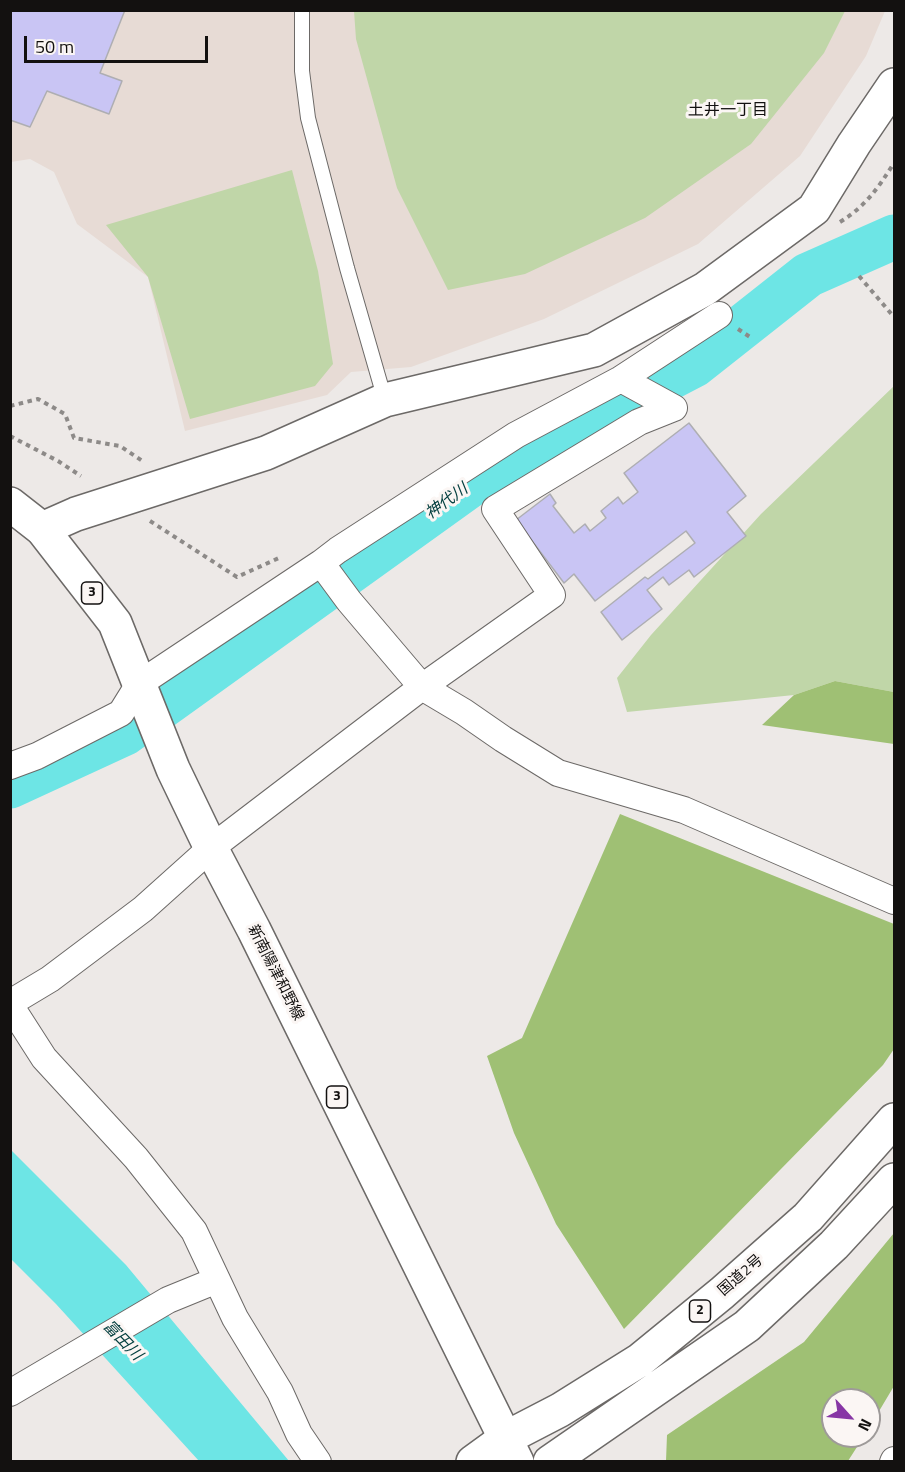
<!DOCTYPE html>
<meta charset="utf-8">
<style>
body{margin:0}
#map{position:relative;width:905px;height:1472px;overflow:hidden;background:#ede9e7;font-family:"Titillium Web",sans-serif}
canvas{display:block}
.frame{position:absolute;inset:0;border:12px solid #131110;pointer-events:none}
.north{position:absolute;left:821px;top:1388px;width:60px;height:60px;box-sizing:border-box;background:#fbf6f4;border:2px solid #9e9a99;border-radius:50%;rotate:117deg;font-size:16px;font-weight:700;line-height:24px;text-align:center;color:#131110}
.north::after{content:'';display:block;margin:auto;width:21px;height:27px;background:#8736a5;clip-path:polygon(50% 0,100% 100%,50% 72%,0 100%)}
.scale{position:absolute;left:24px;top:36px;width:184px;height:27px;box-sizing:border-box;border:3px solid #131110;border-top:0;padding-left:8px;font-size:18px;line-height:21px;white-space:nowrap;color:#131110;-webkit-text-stroke:4px #fbf6f4;paint-order:stroke}
</style>
<div id="map">
<canvas width="905" height="1472"></canvas>
<div class="frame"></div>
<div class="north">N</div>
<div class="scale">50 m</div>
</div>
<script>
const g = document.querySelector('canvas').getContext('2d');
g.lineJoin = 'round';
function fill(path, color) {
  g.fillStyle = color;
  g.fill(path, 'evenodd');
}
function strokePath(path, color, width, dash) {
  g.strokeStyle = color;
  g.lineWidth = width;
  g.lineCap = dash ? 'butt' : 'round';
  g.setLineDash(dash || []);
  g.stroke(path);
}
function write(font, color, halo, rows, align = 'center') {
  g.font = font + ' "Titillium Web","Noto Sans JP",sans-serif';
  g.lineWidth = 6;
  g.setLineDash([]);
  g.textBaseline = 'middle';
  g.strokeStyle = halo;
  g.fillStyle = color;
  for (const [text, x, y, turn = 0] of rows) {
    g.save();
    g.translate(x, y);
    g.rotate((+turn || 0) * Math.PI / 180);
    g.textAlign = isNaN(turn) ? turn : align;
    if (halo) g.strokeText(text, 0, 0);
    g.fillText(text, 0, 0);
    g.restore();
  }
}
fill(new Path2D(`
 M11,11H885L866,56L800,156L698,244L544,319L411,367L351,372L327,395L185,431L148,277L77,224L54,172L30,159L11,162Z`), '#e7dbd5');
fill(new Path2D(`
 M354,11V10L845,11L824,53L751,144L645,218L525,274L448,290L397,188L356,39Z
 M292,170L318,271L333,364L315,386L190,419L148,277L106,225Z
 M894,386V692L835,681L794,695L627,712L617,678L651,635L761,514Z`), '#c0d6a8');
fill(new Path2D(`
 M835,681L894,692V744L762,725L794,695Z
 M620,814L894,924V1049L883,1065L624,1329L556,1224L514,1133L487,1056L522,1038Z
 M894,1233V1386L869,1428V1400H833V1436H864L848,1461H666L667,1435L804,1342Z`), '#9fc074');
fill(new Path2D(`
 M10,1149L126,1265L289,1461H199L56,1304L11,1259Z`), '#6de5e5');
strokePath(new Path2D(`
 M10,786L125,733L487,473L694,365L808,275L894,237`), '#6de5e5', 45);
const building = new Path2D(`
 M10,10H125L100,73L122,81L109,114L47,91L30,127L10,120Z
 M689,423L746,496L727,512L746,536L694,577L689,570L669,585L663,577L647,590L662,609L622,640L601,612L645,577L648,579L695,543L686,531L595,601L574,574L564,583L516,520L550,494L556,503L553,506L574,533L585,524L590,531L606,518L601,511L618,497L623,504L638,492L624,473Z`);
fill(building, '#c9c5f4');
strokePath(building, '#aeaeb2', 1.5);
const service = new Path2D(`
 M302,10V71L308,118L347,268L385,400`);
const minor = new Path2D(`
 M621,379L674,408
 M321,563L349,601L422,687L464,712L503,739L558,773L684,810L894,901
 M10,766L37,756L121,713L139,684L321,563L338,550L516,435L621,379L719,315
 M10,1003L50,979L143,909L211,848L422,687L552,595L495,509L639,422L674,408
 M10,1005L44,1058L136,1158L194,1231L235,1318L280,1392L299,1434L318,1462
 M10,1393L168,1300L217,1280
 M893,1462L894,1460`);
const tertiary = new Path2D(`
 M42,529L76,514L266,453L385,400L594,350L705,289L814,209L854,144L894,85`);
const primary = new Path2D(`
 M10,504L42,529L115,623L173,769L211,848L254,930L517,1462`);
const trunk = new Path2D(`
 M473,1462L506,1438L560,1410L640,1360L722,1293L808,1217L894,1120
 M550,1462L747,1326L834,1245L894,1180`);
strokePath(service, '#6c6967', 16);
strokePath(minor, '#6c6967', 28);
strokePath(tertiary, '#6c6967', 36);
strokePath(primary, '#6c6967', 36);
strokePath(trunk, '#6c6967', 36);
strokePath(new Path2D(`
 M840,222C866,206 878,188 894,163
 M859,276L894,317
 M738,329L750,337
 M10,406L38,399L65,414L74,438L120,446L144,462
 M10,436L58,461L81,476
 M150,521L237,577L281,557`), '#8d8a88', 4, [4.5, 4.5]);
strokePath(service, '#fff', 14);
strokePath(minor, '#fff', 26);
strokePath(tertiary, '#fff', 33);
strokePath(primary, '#fff', 33);
strokePath(trunk, '#fff', 33);
for (const [x, y, w] of [
 [92,593,21],
 [337,1097,21],
 [700,1311,21]
]) {
  const box = new Path2D();
  box.roundRect(x - w / 2, y - 11, w, 22, 4.5);
  g.fillStyle = '#fbf6f4';
  g.fill(box);
  strokePath(box, '#131110', 1.5);
}
write('bold 14px', '#131110', null, [
 ["3",92,593],
 ["3",337,1097],
 ["2",700,1311]
]);
write('15px', '#131110', '#fbf6f4', [
 ["新南陽津和野線",275,973,63],
 ["国道2号",741,1276,-41]
]);
write('16px', '#131110', '#fbf6f4', [
 ["土井一丁目",728,111]
]);
write('italic 16px', '#054040', '#fbf6f4', [
 ["神代川",447,502,-36],
 ["富田川",122,1341,46]
]);
</script>
